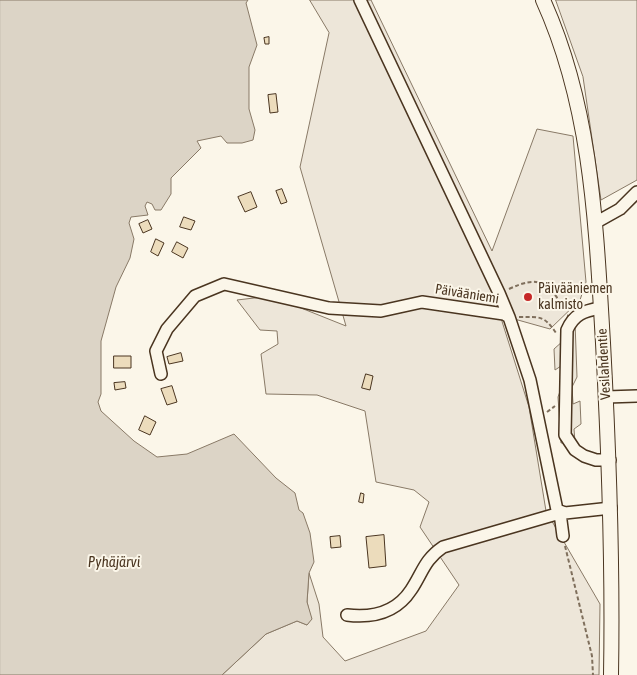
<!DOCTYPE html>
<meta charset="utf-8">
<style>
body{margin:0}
canvas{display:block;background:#fbf6e9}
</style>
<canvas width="637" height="675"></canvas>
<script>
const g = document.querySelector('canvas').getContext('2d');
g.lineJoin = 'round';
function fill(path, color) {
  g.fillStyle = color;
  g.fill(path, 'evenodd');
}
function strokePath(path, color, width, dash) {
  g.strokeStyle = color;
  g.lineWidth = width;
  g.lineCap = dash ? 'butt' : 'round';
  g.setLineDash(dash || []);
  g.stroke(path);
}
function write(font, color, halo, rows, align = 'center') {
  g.font = font + ' "Asap Condensed",sans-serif';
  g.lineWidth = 4;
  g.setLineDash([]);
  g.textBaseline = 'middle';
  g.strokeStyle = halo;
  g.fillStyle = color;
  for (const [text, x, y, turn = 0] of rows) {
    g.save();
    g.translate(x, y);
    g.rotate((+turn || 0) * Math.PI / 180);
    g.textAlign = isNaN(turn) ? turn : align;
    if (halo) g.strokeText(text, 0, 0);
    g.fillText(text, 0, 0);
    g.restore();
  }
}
const green = new Path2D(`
 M310,0H371L492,251L537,129L573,136L586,282L580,300L550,329L500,315L529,407L546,511L600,604L599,675H222L266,634L297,621L307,625L311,619L307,602L309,573L319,604L323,637L345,661L426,631L459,585L420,527L429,502L414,490L376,482L365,411L317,395L266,394L261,354L278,344L277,331L260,330L237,300L271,296L346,326L300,167L329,33Z
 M556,0H637V180L601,200L583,77Z`);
fill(green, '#ede6d9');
strokePath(green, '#887966', 1);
const parking = new Path2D(`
 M568,315L575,322L577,377L572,387L573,404L580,401L581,424L574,429L575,442L561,443L558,397L563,383L561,366L555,370L554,349L563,341Z`);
fill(parking, '#ede7d9');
strokePath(parking, '#887966', 1);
const water = new Path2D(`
 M0,0H248L246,3L257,45L249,67V109L255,130L253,140L242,143H227L221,136L197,141L201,148L171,178V194L161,210H155L152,204L147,202L145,206L148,215L131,217L129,223L134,239L130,258L116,287L101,341V394L98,402L101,411L134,441L157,457L187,454L234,434L276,478L295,493L299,510L303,513L310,533L314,562L309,573L307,602L312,619L307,625L297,621L266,634L222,675H0Z`);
fill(water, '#dcd4c6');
strokePath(water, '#887966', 1);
const building = new Path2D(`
 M269,37V44H265L264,38Z
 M276,94L278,112L270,113L268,95Z
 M282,189L287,202L281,204L276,191Z
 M251,192L257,207L245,212L238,197Z
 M184,217L195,221L191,230L180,227Z
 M148,220L152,229L143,233L139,224Z
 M156,239L164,243L158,256L151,252Z
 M177,242L188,248L183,258L172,252Z
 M181,353L183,361L169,364L167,357Z
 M114,356H131V368H114Z
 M366,374L373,376L370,390L362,388Z
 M125,382L126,388L115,390L114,383Z
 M172,386L177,402L167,405L161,389Z
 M145,416L156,422L150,435L139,430Z
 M361,493L364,494L363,503L359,502Z
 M384,535L386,566L369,568L366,537Z
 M340,536L341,547L331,548L330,537Z`);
fill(building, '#ecdcbc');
strokePath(building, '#4a3520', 1);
const minor = new Path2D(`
 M360,0L499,293L509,317
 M595,223L620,209L637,192
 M600,308C584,311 574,314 567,330L565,435L575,450L584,456L596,460H610
 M161,374L156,351L167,329L195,296L224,284L329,308L381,311L422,302L504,314L509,317L530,380L557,510L565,513L611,508
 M606,397L637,396
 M347,615C372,618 396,613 411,590C423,572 424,560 443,547L560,513L563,536`);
const major = new Path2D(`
 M543,0C592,108 596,226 603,343C609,454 613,564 611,675`);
strokePath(minor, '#4a3520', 14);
strokePath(major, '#4a3520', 16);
strokePath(new Path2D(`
 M509,289C541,274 548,283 566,311
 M519,317C540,317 544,315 556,333
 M547,412L555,406
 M565,546L592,656L593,675`), '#7f6f5c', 2, [4, 2.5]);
strokePath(minor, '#fbf6e9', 11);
strokePath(major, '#fbf6e9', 14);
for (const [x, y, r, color] of [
 [528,297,5,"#c62828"]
]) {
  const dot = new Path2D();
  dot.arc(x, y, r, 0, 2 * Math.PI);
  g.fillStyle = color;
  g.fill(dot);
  strokePath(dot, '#fbf6e9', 2);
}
write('14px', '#4a3520', '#fbf6e9', [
 ["Päivääniemen",538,289],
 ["kalmisto",538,305]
], 'left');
write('14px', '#4a3520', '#fbf6e9', [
 ["Päivääniemi",467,294,9],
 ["Vesilahdentie",604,364,-93]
]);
write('italic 15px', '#4a3520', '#fbf6e9', [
 ["Pyhäjärvi",114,562]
]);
</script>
